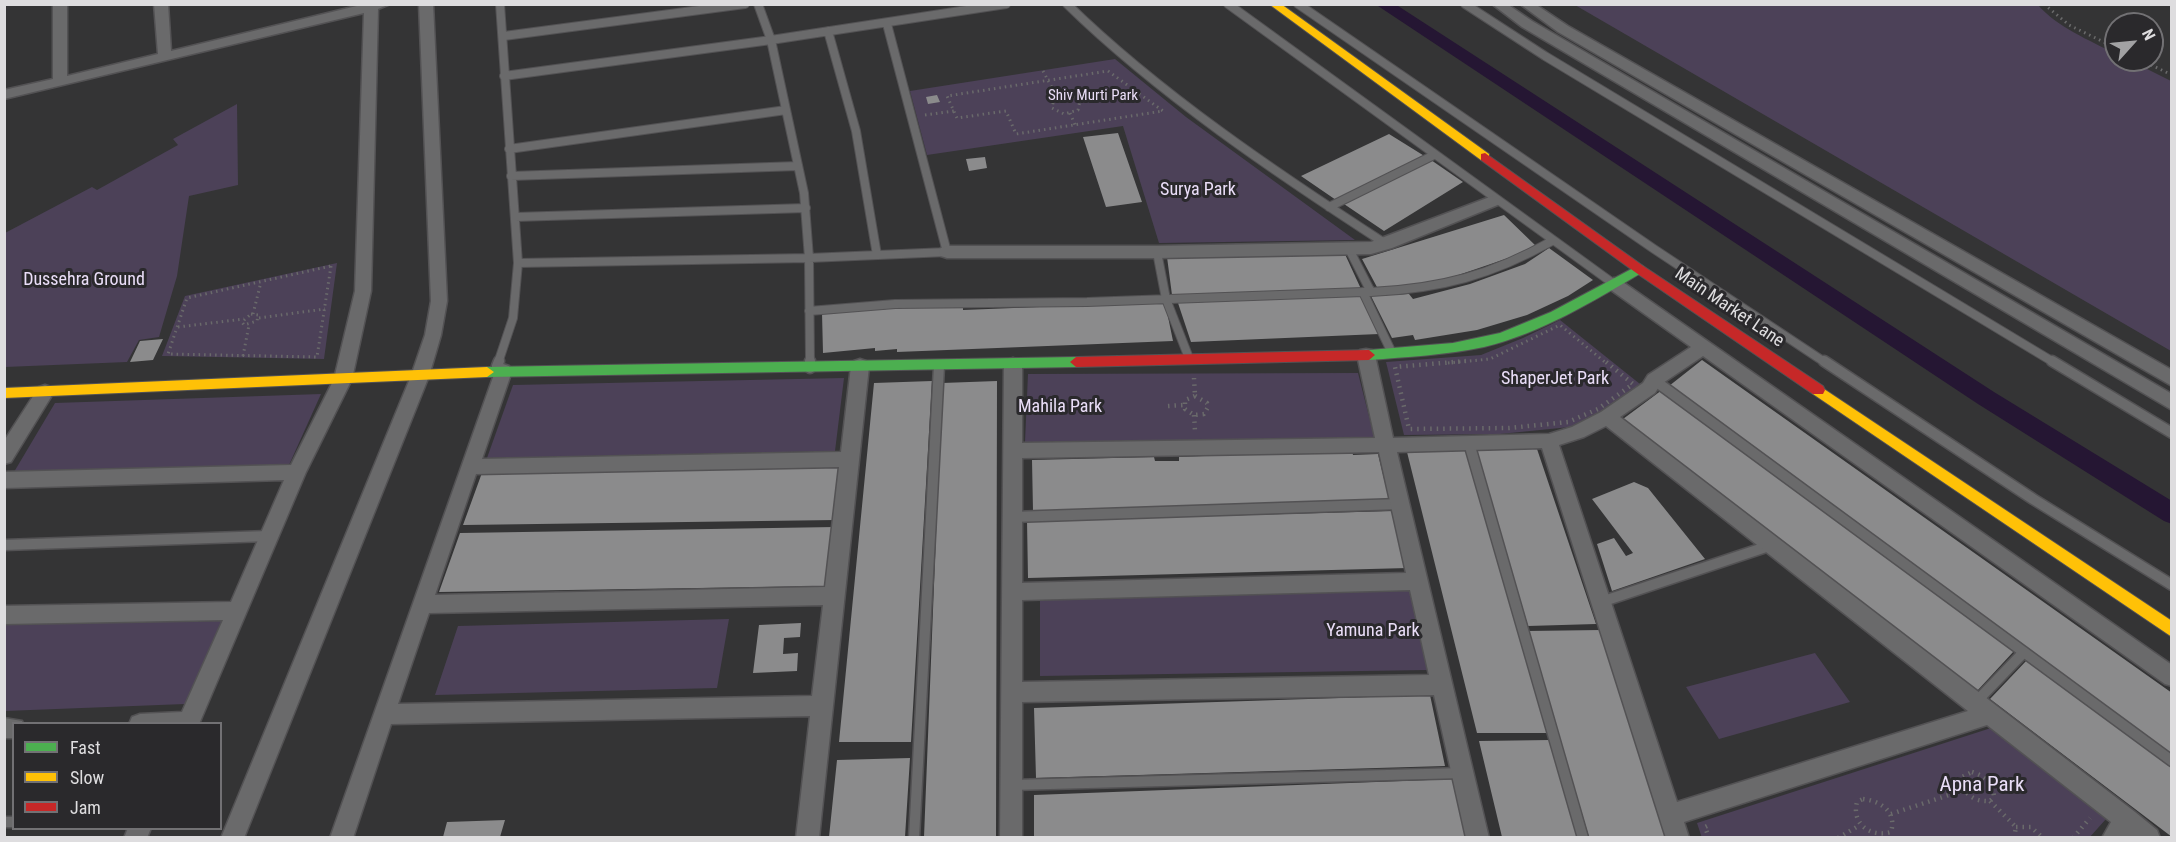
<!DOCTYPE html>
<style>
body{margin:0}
#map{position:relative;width:2176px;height:842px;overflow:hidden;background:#343435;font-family:"Roboto Condensed",sans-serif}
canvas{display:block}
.frame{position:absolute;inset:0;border:6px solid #dedddf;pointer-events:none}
.legend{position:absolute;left:12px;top:722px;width:210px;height:108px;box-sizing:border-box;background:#2a292c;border:2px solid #727174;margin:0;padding:8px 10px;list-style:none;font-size:18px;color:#dedddf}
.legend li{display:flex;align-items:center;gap:12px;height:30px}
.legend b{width:30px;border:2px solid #727174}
.north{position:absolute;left:2104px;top:12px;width:60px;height:60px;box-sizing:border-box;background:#2a292c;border:2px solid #727174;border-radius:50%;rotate:63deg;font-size:16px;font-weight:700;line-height:24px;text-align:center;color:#dedddf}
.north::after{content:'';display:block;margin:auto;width:21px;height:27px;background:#a2a2a4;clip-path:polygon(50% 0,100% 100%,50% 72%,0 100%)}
</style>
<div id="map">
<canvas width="2176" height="842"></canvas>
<div class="frame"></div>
<ul class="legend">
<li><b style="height:8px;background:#4caf50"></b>Fast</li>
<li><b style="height:8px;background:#ffc107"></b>Slow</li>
<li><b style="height:8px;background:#c62828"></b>Jam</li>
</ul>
<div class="north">N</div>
</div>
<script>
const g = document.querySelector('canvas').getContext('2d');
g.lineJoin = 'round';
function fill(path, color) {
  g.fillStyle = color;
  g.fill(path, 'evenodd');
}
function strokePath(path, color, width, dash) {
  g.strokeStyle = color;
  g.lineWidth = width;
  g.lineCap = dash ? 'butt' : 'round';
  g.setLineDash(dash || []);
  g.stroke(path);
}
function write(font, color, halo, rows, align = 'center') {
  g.font = font + ' "Roboto Condensed",sans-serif';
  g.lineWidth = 6;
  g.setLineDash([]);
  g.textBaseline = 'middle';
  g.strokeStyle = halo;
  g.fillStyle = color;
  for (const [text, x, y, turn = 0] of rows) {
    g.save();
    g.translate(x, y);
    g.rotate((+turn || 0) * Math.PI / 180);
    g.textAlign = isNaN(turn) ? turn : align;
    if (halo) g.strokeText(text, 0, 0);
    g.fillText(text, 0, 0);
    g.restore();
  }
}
fill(new Path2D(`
 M1575,5H2038C2057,27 2089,40 2116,54V60H2129L2171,81V351Z
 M1115,59L1186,117L1355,240L1159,243L1123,126L927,155L910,91Z
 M237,104L238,185L189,196L177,276L159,337L139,340L127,362L5,367V233L92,187L97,190L178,145L173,139Z
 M337,263L324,359L162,356L185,296Z
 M1560,320L1640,384L1601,413L1570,427L1500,434L1404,435L1386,362L1481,355L1523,338Z
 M1358,373L1375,440L1025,442L1028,374Z
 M844,378L835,451L487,458L513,385Z
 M321,394L289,465L14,472L55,403Z
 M1410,590L1427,670L1040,676V600Z
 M729,619L717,688L435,695L458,626Z
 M222,621L185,704L5,711L4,623Z
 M1815,653L1850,702L1719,739L1686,687Z
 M1991,728L2106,819L2089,838H1702L1697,823Z`), '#4c4158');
fill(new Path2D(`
 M1375,4H1395L1994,392L2172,501V524L2164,521L1978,404Z`), '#251633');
fill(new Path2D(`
 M937,95L940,102L928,104L926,97Z
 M1118,133L1142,202L1106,207L1083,137Z
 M1389,134L1426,157L1336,200L1301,176Z
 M985,157L987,168L969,171L966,159Z
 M1431,160L1463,182L1384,231L1344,204Z
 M1504,215L1536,246L1526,252L1432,284L1378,289L1362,259Z
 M1549,248L1593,280L1568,296L1527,315L1477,330L1415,340L1413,335L1392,338L1371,296L1409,294L1413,299L1470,284L1525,264Z
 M1344,252L1361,289L1172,295L1167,257Z
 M1362,296L1379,334L1191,342L1178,303Z
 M1165,302L1173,341L897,352V349L875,351V348L823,353L822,313L919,307L963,306V310Z
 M163,339L153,360L130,362L140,341Z
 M1702,360L2172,693V755L1669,386Z
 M932,381L911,742H839L874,383Z
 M997,381L996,837H924L942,383Z
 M1662,390L2014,651L1977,691L1623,419Z
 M1536,446L1596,624L1528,626L1475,448Z
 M1406,448L1467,449L1548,733H1477Z
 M1352,450L1353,455L1378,454L1389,499L1362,500L1363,503L1033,511L1032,460L1154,457L1155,461H1179V457Z
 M843,465L836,520L463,525L483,470Z
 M1634,482L1648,488L1705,559L1612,591L1597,544L1614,538L1626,556L1633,553L1592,499Z
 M1394,511L1408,568L1028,578L1027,521Z
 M835,527L827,586L439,592L460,533Z
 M801,623L800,637L784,638L783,654L798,653L797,671L753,673L759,625Z
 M1601,630L1667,837H1589L1527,631Z
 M2027,660L2172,768V837L1990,699Z
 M1430,695L1445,766L1036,778L1034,708Z
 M1550,740L1578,837H1502L1479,741Z
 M910,758L905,837H829L837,760Z
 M1455,779L1469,837H1034V795Z
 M505,820L500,837H443L447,822Z`), '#8b8b8c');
const laneFar1 = new Path2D(`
 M758,4L771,40L1006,4
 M1067,4C1159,94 1278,174 1386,244
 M1228,4L1614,284
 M1298,4L1654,249L1826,363
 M1465,4L1545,56L2055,363
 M828,31L856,131L877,255
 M504,36L745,4
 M504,76L771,40L804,193L809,258L810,363
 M509,149L786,110
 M511,176L798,166
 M1329,207L1434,155
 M515,217L806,208
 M1348,247L1371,292H1363L1392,353
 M1157,252L1166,299L1189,358
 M518,263L809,258L947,252L887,24
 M1371,292C1440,289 1492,275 1552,241
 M809,311L895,304L1087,302L1363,292
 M498,363L513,318L518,263L500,4`);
const lane = new Path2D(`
 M499,361L497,366L503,371
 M810,361V368
 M1824,361L2033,499L2172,585
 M2052,361L2172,433
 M1654,380L2172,761
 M1469,443L1583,838
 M1012,517L1400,504
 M4,545L269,536
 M1601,602L1772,545
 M1975,703L2024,652
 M1012,785L1463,773
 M4,822H14
 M914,838L939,366`);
const street = new Path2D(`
 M53,4H67V76L158,54L154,4H168L171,51L365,4H390L378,9L371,291L352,379L306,472L199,724H129L132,717L140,714L182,712L223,620L4,624V606L231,602L284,480L4,488V472L291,465L334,379L355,291L364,13L4,99V90L53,79Z
 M419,4H433L447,301L441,335L429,376L244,838H221L411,376L425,335L431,301Z
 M1492,4H1507L1532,21L2172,394V410L1522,27Z
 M1520,4H1535L1568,26L2172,370V386L1558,32Z
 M1495,195L1503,200L1500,204L1392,248L1371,254L1157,258H947L941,256L939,252L941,248L947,246H1157L1371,242Z
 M1614,278L1620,280L2172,665V686L2165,684L1703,356L1660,385L1655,393L1620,417L2135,812L2157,830L2160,838H2102L2111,822L1987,725L1684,822L1689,838H1666L1542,448L1397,452L1489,838H1466L1434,695L1022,702V838H1000L1004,365L1007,360L1013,358L1019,360L1022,365V443L1375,438L1357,355L1360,350L1366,349L1372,350L1375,355L1393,438L1549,434L1572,427L1601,412L1643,383L1648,375L1691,347L1608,288L1606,284L1608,280ZM1606,426L1968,711L1677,802L1559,445L1584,437ZM1379,452L1406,573L1022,583V458ZM1410,590L1429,675L1022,682V600Z
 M860,359L866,361L869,366L819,838H796L810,716L391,724L353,838H330L497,366L503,364L509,366L512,371L482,459L841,452L851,366L854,361ZM839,467L825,587L435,595L476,474ZM823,605L812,696L398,704L429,613Z
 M45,385L51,387L54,392L11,462L4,464V441L39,387Z
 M4,718L22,721L23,724H14V738H4Z
 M128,828H151L147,838H124Z`);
const fast = new Path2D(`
 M1639,265L1643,266L1645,269L1643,272C1593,301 1542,333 1484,347C1446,355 1407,357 1369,360L1363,355L1369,350L1453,343L1500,333L1551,312Z
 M1076,357L1082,362L1076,367L487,377L480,372L487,367Z`);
const slow = new Path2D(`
 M1269,4H1281L1489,154V160H1481Z
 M487,367L494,372L487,377L4,398V388Z
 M1818,385L2172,621V637L1813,394L1811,390L1813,386Z`);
const jam = new Path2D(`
 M1485,153L1643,266L1823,386L1825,390L1823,394H1813L1635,272L1481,160V154Z
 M1369,350L1375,355L1369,360L1076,367L1070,362L1076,357Z`);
strokePath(laneFar1, '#535254', 10);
strokePath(lane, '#535254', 13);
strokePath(street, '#535254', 3);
strokePath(fast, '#535254', 2);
strokePath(slow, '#535254', 2);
strokePath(jam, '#535254', 2);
strokePath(new Path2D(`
 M2044,4L2069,25L2116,48
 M2141,60L2172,75
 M1043,71L1057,97
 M1108,71L1163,111L1016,134L1006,111L957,118L947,96Z
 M1068,95L1080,100L1078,110L1064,114L1052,108L1054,99Z
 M1070,113L1075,125
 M925,115L954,111
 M331,266L317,357L168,354L187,298Z
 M251,314L258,315L257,321L244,325L242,322Z
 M253,314L261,282
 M259,318L325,309
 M178,327L244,319
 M243,356L249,325
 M1448,363L1490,359L1560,325L1606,363`), '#6a6a6b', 3, [1.5, 4]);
strokePath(new Path2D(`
 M1466,361L1395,367L1409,429L1509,428L1568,422L1598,409L1633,384L1605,361
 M1194,378L1195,396
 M1195,396L1207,403L1208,407L1204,414L1194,415L1185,409V400Z
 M1168,406L1183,405
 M1194,415L1195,431
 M1972,772C1985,776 1993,783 1994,797L1990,801C1974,802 1962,794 1962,777Z
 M1863,799C1881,801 1897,812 1891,832C1871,838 1851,824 1857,802Z
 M1990,801L2016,827
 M1891,814L1964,790
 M1707,826L1705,827L1709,838
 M2016,827H2031L2043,838
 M1838,838L1860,825
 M2014,838L2016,827
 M2073,838L2090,818`), '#6a6a6b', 4.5, [1.5, 5]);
strokePath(laneFar1, '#6a6a6b', 8);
strokePath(lane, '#6a6a6b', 10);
fill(street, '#6a6a6b');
fill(fast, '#4caf50');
fill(slow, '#ffc107');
fill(jam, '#c62828');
write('15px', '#eadef8', '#2a292c', [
 ["Shiv Murti Park",1093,96]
]);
write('18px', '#eadef8', '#2a292c', [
 ["Surya Park",1198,190],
 ["Dussehra Ground",84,280],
 ["ShaperJet Park",1555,379],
 ["Mahila Park",1060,407],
 ["Yamuna Park",1373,631]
]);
write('18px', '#dedddf', '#2a292c', [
 ["Main Market Lane",1729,308,34]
]);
write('21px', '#eadef8', '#2a292c', [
 ["Apna Park",1982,786]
]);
</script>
